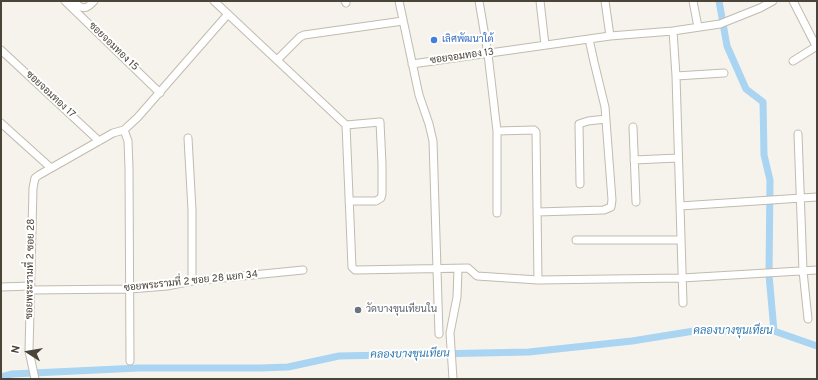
<!DOCTYPE html>
<meta charset="utf-8">
<style>
body{margin:0}
#map{position:relative;width:818px;height:380px;overflow:hidden;background:#f6f3ec;font-family:Overpass,sans-serif}
canvas{display:block}
.frame{position:absolute;inset:0;border:2px solid #4b4439;pointer-events:none}
.north{position:absolute;left:8px;top:332px;width:40px;height:40px;-webkit-text-stroke:3px #fff;paint-order:stroke;rotate:282deg;font-size:11px;font-weight:700;line-height:16px;text-align:center;color:#4b4439}
.north::after{content:'';display:block;margin:auto;width:14px;height:18px;background:#4b4439;clip-path:polygon(50% 0,100% 100%,50% 72%,0 100%)}
</style>
<div id="map">
<canvas width="818" height="380"></canvas>
<div class="frame"></div>
<div class="north">N</div>
</div>
<script>
const g = document.querySelector('canvas').getContext('2d');
g.lineJoin = 'round';
function strokePath(path, color, width, dash) {
  g.strokeStyle = color;
  g.lineWidth = width;
  g.lineCap = dash ? 'butt' : 'round';
  g.setLineDash(dash || []);
  g.stroke(path);
}
function write(font, color, halo, rows, align = 'center') {
  g.font = font + ' Overpass,Sarabun,sans-serif';
  g.lineWidth = 4;
  g.setLineDash([]);
  g.textBaseline = 'middle';
  g.strokeStyle = halo;
  g.fillStyle = color;
  for (const [text, x, y, turn = 0] of rows) {
    g.save();
    g.translate(x, y);
    g.rotate((+turn || 0) * Math.PI / 180);
    g.textAlign = isNaN(turn) ? turn : align;
    if (halo) g.strokeText(text, 0, 0);
    g.fillText(text, 0, 0);
    g.restore();
  }
}
strokePath(new Path2D(`
 M719,1L727,46L746,89L763,102L764,155L770,180L769,275L774,331
 M1,377L12,374L139,368H261L288,367L339,356L529,352L632,341L694,331H774L817,346`), '#a9d4f2', 7);
const minor = new Path2D(`
 M65,1L160,93
 M73,1C82,10 86,10 94,1
 M214,1L346,125L352,267L355,270L468,268L477,276L538,280L682,278L817,270
 M345,1L346,3
 M399,1L419,95L429,124L433,141L439,334
 M479,1L488,54L497,131V213
 M540,1L545,45
 M605,1L610,36
 M693,1L698,27
 M793,1L816,46
 M673,31L676,76L683,303
 M1,50L99,141
 M278,59L300,37L304,35L403,21
 M793,61L817,46
 M412,64L610,36L673,31L720,24L760,8L773,1
 M676,76L724,73
 M1,123L51,168
 M346,125L380,122L382,164V194L381,198L376,201H349
 M633,127L636,202
 M124,130L128,141L129,168L130,361
 M497,131L534,130L536,132L538,280
 M798,134L803,271L808,319
 M188,138L192,210V281
 M634,160L678,158
 M580,184L579,124L588,121L606,119
 M680,206L817,197
 M537,212L604,210L611,207L612,200L605,107L594,62L589,39
 M576,240H681
 M1,287L31,286
 M31,290L130,289L167,286L192,281L303,270
 M35,379L29,351L33,188L35,178L39,175L113,133L124,130L138,117L228,14
 M453,379L450,333L457,297L458,269`);
strokePath(minor, '#c2bbae', 9);
strokePath(minor, '#fff', 7);
for (const [x, y, r, color] of [
 [434,40,4,"#3f7fe0"],
 [358,310,4,"#6b7280"]
]) {
  const dot = new Path2D();
  dot.arc(x, y, r, 0, 2 * Math.PI);
  g.fillStyle = color;
  g.fill(dot);
  strokePath(dot, '#fff', 1.5);
}
write('10px', '#366cbe', '#fff', [
 ["เลิศพัฒนาใต้",442,40]
], 'left');
write('10px', '#4b4439', '#fff', [
 ["ซอยจอมทอง 15",113,47,44],
 ["ซอยจอมทอง 13",462,57,-8],
 ["ซอยจอมทอง 17",50,95,43],
 ["ซอยพระรามที่ 2 ซอย 28",31,269,-89],
 ["ซอยพระรามที่ 2 ซอย 28 แยก 34",191,282,-6]
]);
write('10px', '#5b616d', '#fff', [
 ["วัดบางขุนเทียนใน",366,310]
], 'left');
write('italic 11px', '#2e7ab2', '#fff', [
 ["คลองบางขุนเทียน",733,332],
 ["คลองบางขุนเทียน",410,355,-1]
]);
</script>
